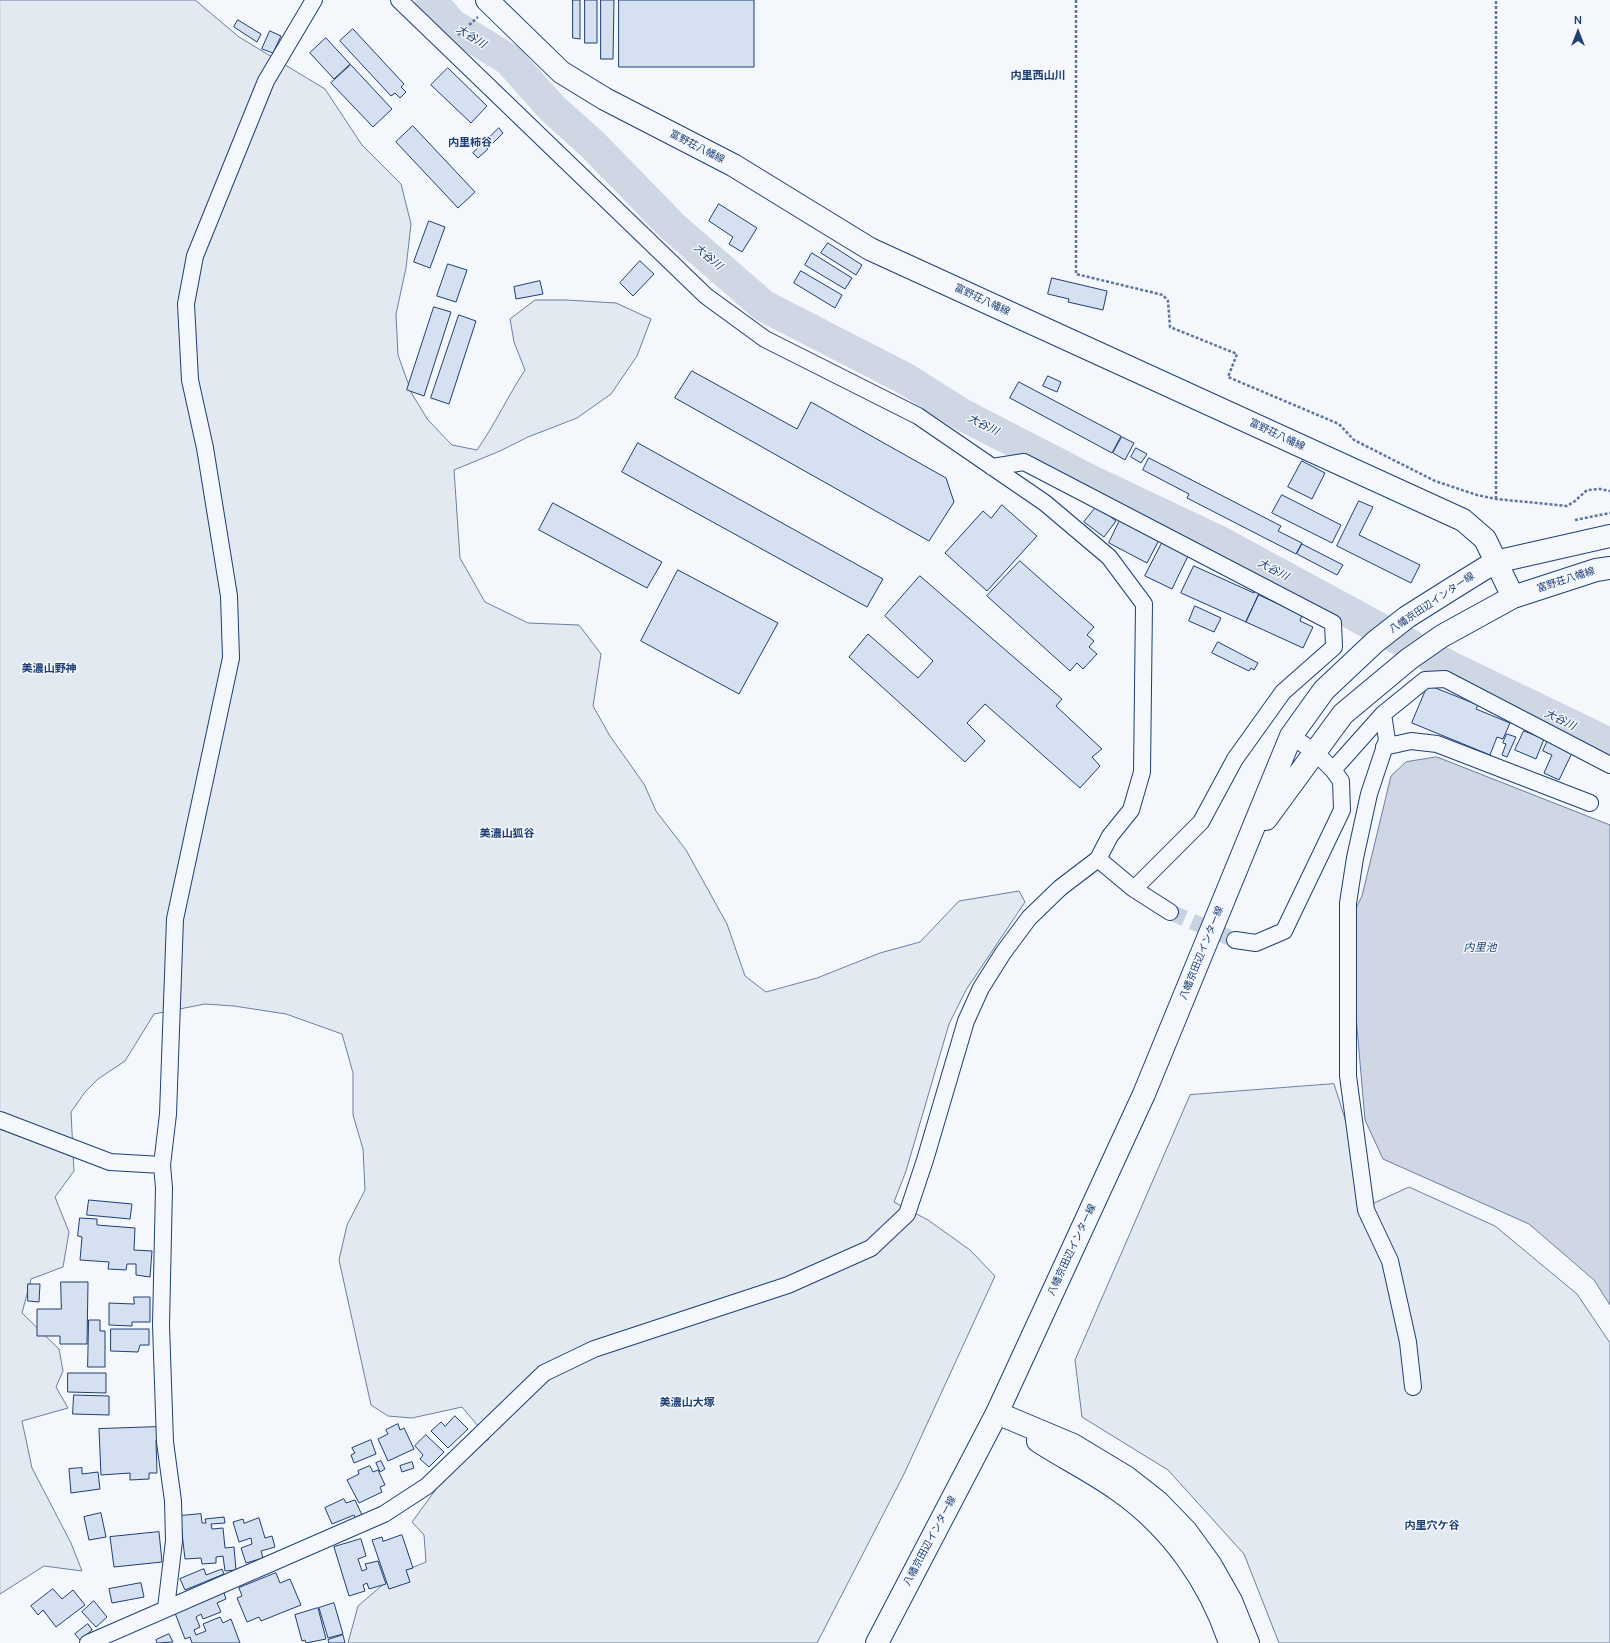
<!DOCTYPE html>
<meta charset="utf-8">
<style>
body{margin:0}
#map{position:relative;width:1610px;height:1643px;overflow:hidden;background:#f4f7fb;font-family:Manrope,sans-serif}
canvas{display:block}
.north{position:absolute;left:1558px;top:12px;width:40px;height:40px;-webkit-text-stroke:3px #f4f7fb;paint-order:stroke;rotate:0deg;font-size:11px;font-weight:700;line-height:16px;text-align:center;color:#1d3f73}
.north::after{content:'';display:block;margin:auto;width:14px;height:18px;background:#1d3f73;clip-path:polygon(50% 0,100% 100%,50% 72%,0 100%)}
</style>
<div id="map">
<canvas width="1610" height="1643"></canvas>
<div class="north">N</div>
</div>
<script>
const g = document.querySelector('canvas').getContext('2d');
g.lineJoin = 'round';
function fill(path, color) {
  g.fillStyle = color;
  g.fill(path, 'evenodd');
}
function strokePath(path, color, width, dash) {
  g.strokeStyle = color;
  g.lineWidth = width;
  g.lineCap = dash ? 'butt' : 'round';
  g.setLineDash(dash || []);
  g.stroke(path);
}
function write(font, color, halo, rows, align = 'center') {
  g.font = font + ' Manrope,"Noto Sans JP",sans-serif';
  g.lineWidth = 3;
  g.setLineDash([]);
  g.textBaseline = 'middle';
  g.strokeStyle = halo;
  g.fillStyle = color;
  for (const [text, x, y, turn = 0] of rows) {
    g.save();
    g.translate(x, y);
    g.rotate((+turn || 0) * Math.PI / 180);
    g.textAlign = isNaN(turn) ? turn : align;
    if (halo) g.strokeText(text, 0, 0);
    g.fillText(text, 0, 0);
    g.restore();
  }
}
const green = new Path2D(`
 M0,0H195L239,37L325,89L362,145L401,184L411,224L406,268L396,314L398,355L412,394L428,420L452,445L477,450C495,424 508,396 525,370L514,342L510,319L535,300H566L616,303L651,319L637,356L611,394L577,418L528,437L500,451L454,470L460,558L485,602L528,623L579,625L601,654L593,706L610,736L644,784L656,811L686,850L727,924L745,976L766,992L817,978L880,953L920,942L959,901L1019,891L1025,902L966,990L949,1024L906,1171L894,1202L928,1220L970,1250L995,1276L904,1474L817,1643H348L358,1606L394,1575L426,1562L424,1535L412,1522L456,1462L489,1439L462,1407L412,1418L388,1416L371,1405L339,1260L347,1225L365,1190L363,1149L353,1115V1073L342,1034L286,1014L234,1006L205,1004L154,1014L125,1061L98,1079L85,1092L71,1112L74,1171L55,1197L69,1232L63,1267L31,1279L22,1313L59,1349L63,1371L56,1387L68,1408L22,1421L32,1468L71,1543L82,1571L44,1566L0,1594Z
 M1334,1084L1372,1204L1409,1187L1495,1226L1577,1294L1610,1343V1643H1279L1244,1554L1168,1470L1082,1417L1075,1360L1190,1095Z`);
fill(green, '#e3e9f0');
strokePath(green, '#687fa3', 1);
const water = new Path2D(`
 M1437,757L1610,825V1305L1594,1280L1529,1224L1383,1159L1365,1120L1348,924L1362,896L1391,776L1406,762Z`);
fill(water, '#cfd7e4');
strokePath(water, '#687fa3', 1);
strokePath(new Path2D(`
 M431,0L451,24L509,60L553,109L592,144L673,227L764,306L906,379L961,414L1091,481L1220,542L1454,669L1610,744`), '#cfd7e4', 32);
const building = new Path2D(`
 M573,0H580V39L573,38Z
 M585,0H597V43H585Z
 M601,0H614L613,59H601Z
 M619,0H754V67H619Z
 M238,20L261,34L257,42L234,27Z
 M353,29L404,84L401,87L406,92L400,98L395,93L391,96L340,41Z
 M270,31L281,36L273,53L262,49Z
 M326,38L350,64L334,79L310,53Z
 M351,65L392,109L373,127L331,83Z
 M448,68L487,106L471,123L431,85Z
 M413,126L475,192L458,208L396,142Z
 M499,128L503,133L491,145L487,140Z
 M483,144L488,149L478,158L473,153Z
 M719,204L757,228L742,252L729,244L733,237L709,221Z
 M429,221L445,227L430,268L414,262Z
 M828,243L862,265L856,275L821,253Z
 M812,253L852,278L845,289L805,265Z
 M640,261L654,274L633,296L620,283Z
 M448,264L467,270L456,302L437,296Z
 M801,271L842,295L835,308L794,283Z
 M1052,278L1107,291L1103,310L1068,302L1069,299L1048,294Z
 M540,281L543,294L516,299L514,287Z
 M434,307L451,312L424,396L407,390Z
 M459,315L476,321L449,404L431,398Z
 M692,371L797,429L811,402L946,478L954,502L929,541L675,398Z
 M1048,376L1061,382L1057,392L1043,386Z
 M1019,382L1121,436L1112,453L1010,398Z
 M1122,437L1134,443L1125,460L1113,453Z
 M638,443L883,579L867,607L622,472Z
 M1136,448L1147,454L1141,463L1131,457Z
 M1149,458L1281,526L1278,531L1302,543L1296,554L1187,498L1189,494L1143,470Z
 M1302,461L1325,473L1312,499L1288,487Z
 M1282,495L1341,525L1332,543L1272,513Z
 M1359,501L1373,507L1359,535L1420,565L1411,583L1337,546Z
 M553,503L662,562L647,588L539,530Z
 M1002,505L1037,536L987,591L945,553L983,511L991,518Z
 M1097,506L1116,521L1104,537L1084,522Z
 M1120,520L1159,540L1147,563L1109,543Z
 M1162,543L1188,556L1172,589L1145,576Z
 M1302,544L1343,565L1337,575L1297,554Z
 M1020,561L1094,627L1087,635L1094,641L1089,647L1097,654L1083,669L1077,663L1070,671L987,596Z
 M1194,566L1254,593L1255,589L1260,591L1246,622L1181,593Z
 M678,570L778,623L739,694L641,641Z
 M920,576L1062,699L1056,706L1102,749L1092,757L1100,766L1080,788L985,704L967,723L985,741L965,762L849,657L868,634L918,678L933,661L885,616Z
 M1259,595L1302,615L1300,621L1313,627L1303,648L1246,622Z
 M1195,606L1221,618L1214,632L1189,621Z
 M1218,642L1258,663L1254,670L1251,668L1249,671L1212,653Z
 M1428,685L1478,705L1476,709L1510,723L1503,739L1497,737L1490,755L1412,723Z
 M1524,731L1544,739L1536,759L1515,750Z
 M1507,734L1516,737L1507,757L1502,755L1506,744L1503,743Z
 M1548,740L1573,751L1559,780L1544,773L1552,755L1543,751Z
 M89,1200L132,1204L130,1219L87,1215Z
 M80,1218L97,1219V1225L135,1228L134,1250L152,1251L150,1277L136,1275V1264H127L126,1270L108,1269L109,1262L80,1260L82,1237L78,1236Z
 M61,1282H88L87,1344H60V1336H37V1309H61Z
 M28,1284H40L39,1302L28,1301Z
 M134,1297H150V1322H132V1326L109,1325V1303L134,1304Z
 M89,1320H100V1331H105V1367H88Z
 M111,1329H149V1345H140L138,1352L111,1351Z
 M68,1373H106V1393L68,1392Z
 M74,1395L109,1396V1415L73,1414Z
 M455,1416L468,1429L448,1448L431,1431L441,1422L445,1426Z
 M398,1424L400,1430L404,1428L414,1449L388,1461L378,1439L388,1434L386,1430Z
 M158,1427V1440H156L157,1473H149V1479L130,1480V1473L101,1475L99,1429Z
 M426,1435L444,1452L429,1467L420,1459L423,1455L415,1446Z
 M371,1440L376,1454L354,1463L351,1455L355,1453L352,1448Z
 M381,1461L385,1469L380,1472L376,1463Z
 M412,1462L414,1468L402,1472L400,1466Z
 M370,1466L373,1472L378,1470L385,1485L380,1487L382,1492L359,1503L347,1480L359,1474L358,1471Z
 M82,1468V1474L98,1472L100,1489L71,1493L69,1469Z
 M344,1499L346,1503L355,1500L363,1517L356,1520L354,1515L332,1524L325,1508Z
 M101,1513L106,1537L89,1540L84,1517Z
 M201,1514L202,1523H206L205,1519L224,1517L225,1523L211,1524L212,1529L223,1528L225,1548L234,1547L236,1570L225,1571L223,1556L216,1557V1563L202,1564L201,1558L185,1559L180,1516Z
 M259,1518L265,1538L272,1536L275,1547L261,1551L263,1558L246,1563L241,1548L252,1544L251,1538L239,1542L233,1522L243,1519L244,1523Z
 M159,1532L162,1562L114,1567L110,1537Z
 M402,1535L413,1568L406,1570L410,1582L389,1589L372,1540L382,1537L383,1541Z
 M361,1539L366,1556L358,1559L362,1571L367,1569L365,1564L378,1561L386,1584L369,1589L367,1583L363,1585L365,1591L349,1596L334,1547Z
 M204,1569L206,1575L222,1569L224,1574L185,1590L180,1579Z
 M276,1573L280,1583L290,1579L301,1605L261,1621L259,1617L247,1622L237,1598L242,1596L239,1588Z
 M141,1583L144,1597L112,1603L109,1589Z
 M53,1589L62,1599L73,1590L85,1605L56,1627L43,1610L38,1615L31,1606Z
 M224,1593L226,1599L217,1603L221,1612L203,1619L201,1614L196,1617L200,1627L194,1630L196,1635L206,1631L203,1624L220,1617L223,1623L231,1619L240,1643H192L190,1637L185,1639L175,1613Z
 M94,1601L107,1617L96,1627L82,1612Z
 M334,1603L343,1634L328,1638L319,1608Z
 M318,1608L326,1639L306,1643L305,1640L302,1641L295,1615Z
 M88,1624L92,1630L80,1640L75,1634Z
 M169,1634L173,1642L157,1643L156,1640Z
 M343,1635L345,1643H329L328,1640Z`);
fill(building, '#d5e0f0');
strokePath(building, '#1d3f73', 1);
strokePath(new Path2D(`
 M1170,912L1235,940`), '#c9d2e0', 16, [16, 8]);
const minor = new Path2D(`
 M992,467L1024,462L1333,623L1334,647L1283,692L1235,759L1201,822L1134,889
 M1383,714L1387,740L1369,794L1355,858L1348,903V1076L1366,1210L1390,1261L1408,1342L1413,1387
 M1384,747L1411,741L1437,744L1590,803
 M1333,770L1383,714L1425,680L1445,679L1610,765
 M1098,859L1134,889L1170,912
 M1235,940L1256,943L1284,931L1342,810L1341,781L1333,770L1315,752L1291,736
 M0,1120L110,1162L162,1165
 M166,1608L174,1541L173,1501L165,1442L161,1325L164,1188L162,1165L168,1114L175,919L231,658L229,596L205,448L190,380L186,304L195,256L266,81L314,0
 M88,1643L384,1514L427,1486L544,1373L594,1349L788,1285L871,1248L907,1214L925,1160L966,1021L981,988L1003,953L1029,918L1060,888L1098,859L1110,836L1131,810L1142,772L1144,604L1109,557L1045,503L918,416L765,339L706,296L399,0`);
const secondary = new Path2D(`
 M487,0L561,72L605,99L733,165L870,249L1463,520L1485,539L1513,597
 M1266,819L1343,714L1409,659L1442,636L1513,597L1596,570L1610,568
 M877,1643L997,1413L1144,1094L1291,736L1324,690L1375,642L1407,617L1453,588L1495,562L1610,536`);
const motorway = new Path2D(`
 M997,1413L1073,1445L1126,1477L1158,1502L1186,1531L1210,1564L1231,1601L1248,1643
 M1038,1441C1064,1458 1093,1472 1118,1490C1171,1527 1210,1582 1230,1643`);
strokePath(minor, '#1d3f73', 18);
strokePath(secondary, '#1d3f73', 24);
strokePath(motorway, '#1d3f73', 24);
strokePath(new Path2D(`
 M1076,0V274L1163,295L1168,301L1170,327L1237,354L1228,377L1339,424L1354,440L1435,481L1477,495L1496,499L1567,506L1575,501L1587,490L1600,489L1610,491
 M458,35L478,17
 M1496,499V0
 M1575,520L1610,513`), '#5e769c', 2.5, [3, 2]);
strokePath(minor, '#f4f7fb', 16);
strokePath(secondary, '#f4f7fb', 22);
strokePath(motorway, '#f4f7fb', 22);
write('10px', '#1d3f73', '#f4f7fb', [
 ["富野荘八幡線",697,147,27],
 ["富野荘八幡線",982,300,25],
 ["富野荘八幡線",1277,435,25],
 ["富野荘八幡線",1566,580,-18],
 ["八幡京田辺インター線",1432,603,-34],
 ["八幡京田辺インター線",1202,953,-68],
 ["八幡京田辺インター線",1072,1250,-65],
 ["八幡京田辺インター線",930,1541,-62]
]);
write('italic 11px', '#1d3f73', '#f4f7fb', [
 ["大谷川",471,37,32],
 ["大谷川",708,257,41],
 ["大谷川",983,425,27],
 ["大谷川",1273,570,28],
 ["大谷川",1560,720,26],
 ["内里池",1480,948]
]);
write('bold 11px', '#1d3f73', '#f4f7fb', [
 ["内里西山川",1038,76],
 ["内里柿谷",470,143],
 ["美濃山野神",49,669],
 ["美濃山狐谷",507,834],
 ["美濃山大塚",687,1403],
 ["内里穴ケ谷",1432,1526]
]);
</script>
